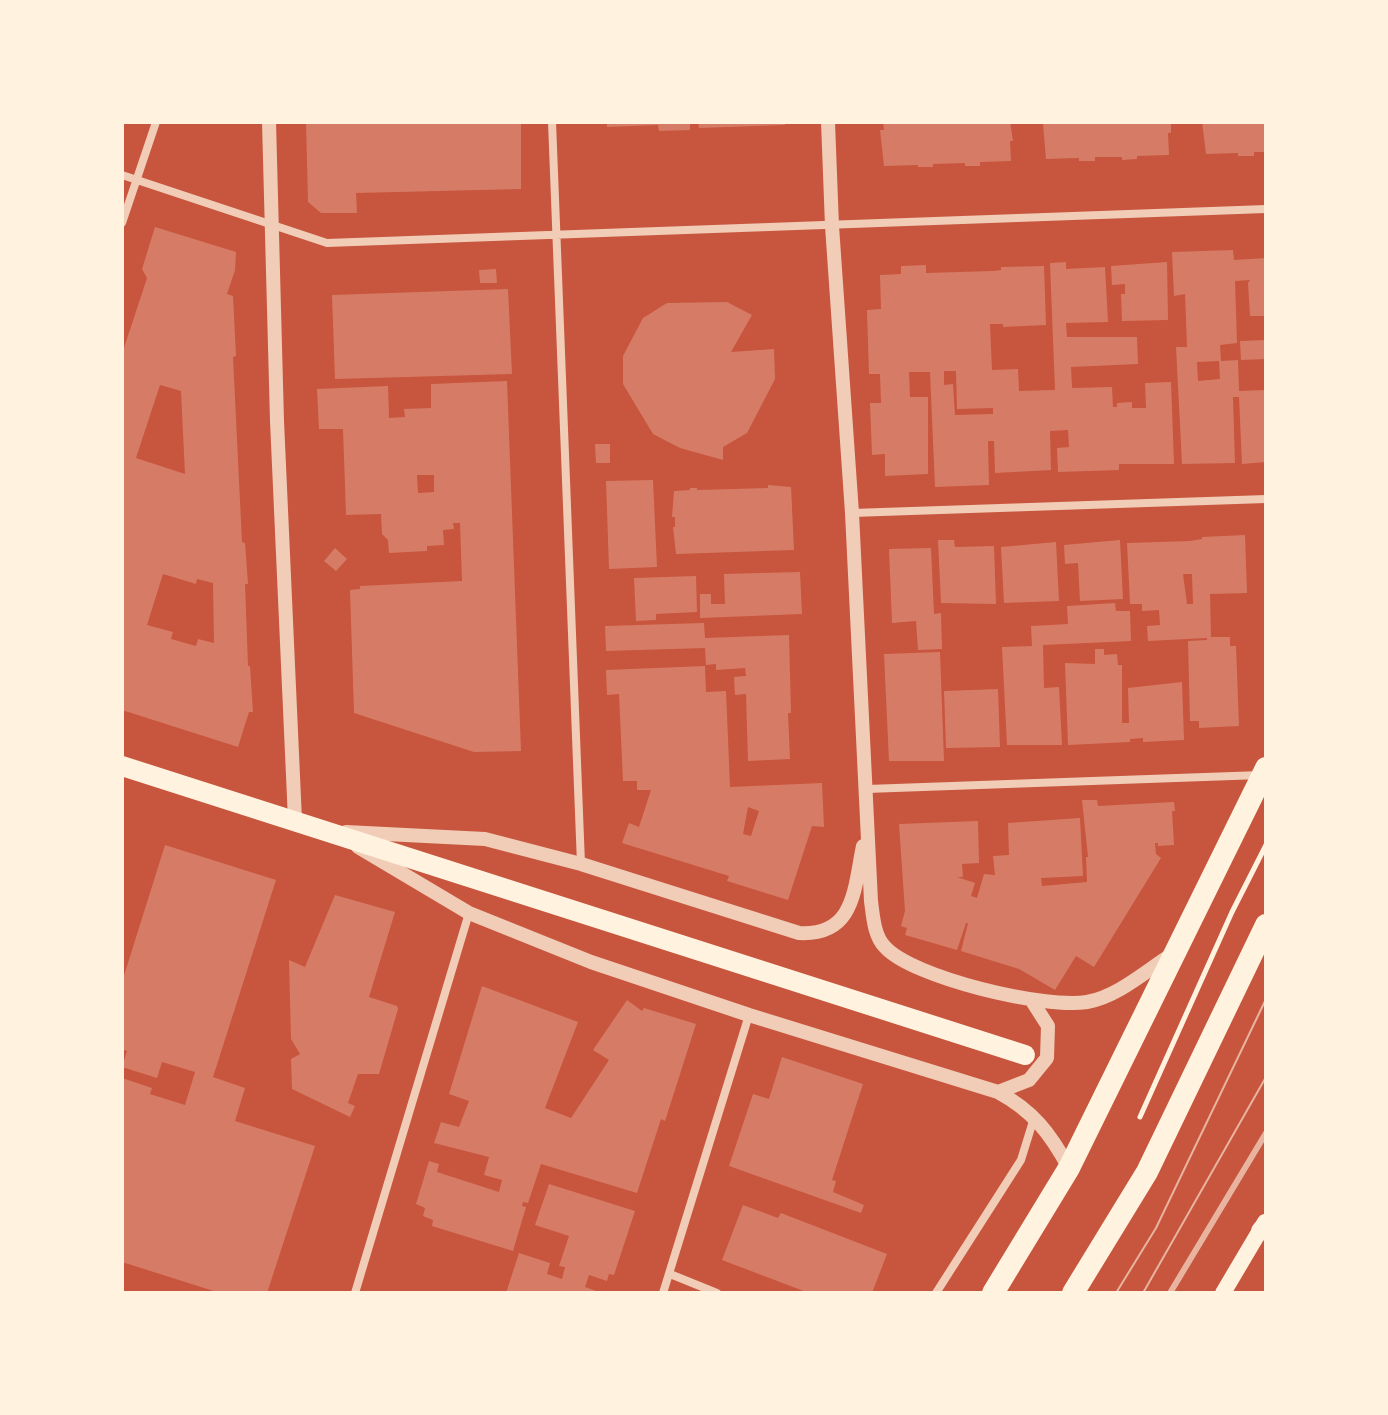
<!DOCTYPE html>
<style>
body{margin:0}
#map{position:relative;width:1388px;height:1415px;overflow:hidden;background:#c8553d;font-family:"IBM Plex Serif",serif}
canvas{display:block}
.frame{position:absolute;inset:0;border:124px solid #fff3e0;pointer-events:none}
</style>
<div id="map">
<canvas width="1388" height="1415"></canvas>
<div class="frame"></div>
</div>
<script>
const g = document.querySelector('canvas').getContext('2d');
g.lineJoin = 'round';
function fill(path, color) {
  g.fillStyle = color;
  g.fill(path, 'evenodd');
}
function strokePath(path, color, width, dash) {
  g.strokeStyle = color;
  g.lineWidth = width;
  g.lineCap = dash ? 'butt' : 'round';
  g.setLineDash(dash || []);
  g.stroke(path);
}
fill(new Path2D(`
 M306,122H521V189L356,193L357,213H321L308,202Z
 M607,122H690V130L659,131L658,125L607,127Z
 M698,122H784L785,125L699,128Z
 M883,122H1010L1013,141H1010L1011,161L980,162V166H965V163L933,164V167H918V165L884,166L880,130H884Z
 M1046,122H1171V133H1168L1169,155L1137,156V159L1122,160V157H1095V161H1079V158L1046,159L1043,124Z
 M1202,122H1266V152H1254V156H1238V153L1206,154Z
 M155,227L236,252L235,270L227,294L233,296L236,356L233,357L242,542L245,543L248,584H245L248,666H250L253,712H249L238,747L122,710V354L147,278L142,269ZM160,385L181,391L185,474L136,458ZM163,574L196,584L197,579L213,583L214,643L198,639L196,646L171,639L173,632L147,625Z
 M1233,250L1234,260L1266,258V316H1250L1248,283L1250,280L1235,281L1237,343L1220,345L1221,361L1238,360L1239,391L1266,390V462L1242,464L1239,397H1233L1235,463L1182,464L1176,347H1187L1185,294L1174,296L1172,252ZM1219,361L1220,379L1198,381L1197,362Z
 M1066,262V269L1105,267L1108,322L1066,323L1067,337H1137L1138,364L1071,367L1072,388L1112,387L1113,407H1117V403L1132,402V408H1146L1145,383L1171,382L1174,464H1119V470L1058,472L1057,448L1069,447L1068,430L1050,431L1051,470L995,473L994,441H988L989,485L935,487L930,372H909L910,397H928V474L885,476V454L872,455L870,403H881L880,374H869L867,310L881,309L880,275L901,274V266L926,265V273L993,271L1001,270V267L1044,266L1046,325L1003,327V324H990L992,370L1018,369L1019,391L1055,390L1050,263ZM944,371H956L957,409L993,408V414L955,415L953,384L944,385Z
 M1167,262L1168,320L1122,321L1121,294H1125V284L1112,285L1111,266Z
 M496,269L497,283H480L479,270Z
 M508,289L512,374L335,379L332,295Z
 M727,302L752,315L731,352L774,349L775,379L747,433L723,447V460L680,448L653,434L623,384V356L643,318L667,303Z
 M1266,340V359L1241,360L1240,341Z
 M507,381L521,751L474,752L354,713L350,590L360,589V586L462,581L460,523H453L454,529L443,530L444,545L427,546V551L389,553L388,540L382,534L381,514L346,515L343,429H319L317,389L388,386L389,418L405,417L404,409L431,408V384ZM417,475H434V492L418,493Z
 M595,444H610V463H596Z
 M653,480L657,567L609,569L606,481Z
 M768,485L791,487L794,550L676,554L673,527H675V517H672L674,491L690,490V488H697V490L768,488Z
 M1245,535L1247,593L1210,594L1211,637H1230V646H1236L1239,726L1199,728V721H1190L1188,641L1207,640V638L1148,641L1147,626L1160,625L1159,610L1142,611V604H1130L1127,543L1190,541L1202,539V537ZM1183,574H1192L1193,604H1187Z
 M938,540H954L955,547L994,546L996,604L941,603Z
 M1120,540L1123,599L1080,601L1078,563L1065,564L1064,545Z
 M1056,542L1059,601L1004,603L1001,547Z
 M335,548L347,559L336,571L324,561Z
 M931,548L934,614L941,613L942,649L918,650L916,621L892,623L889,549Z
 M800,572L802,614L700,618V594H711V604H725L724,574Z
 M696,576L697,612L656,614V620L636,621L634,578Z
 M1115,603L1116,611H1130L1131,641L1043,645L1044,688L1059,687L1062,745H1007L1002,647L1032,646L1031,626L1068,624L1067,606Z
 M704,623L705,638L789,635L791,713H788L790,759L748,761L746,694L735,695L734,677L746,676L745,668L716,670V664L706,665L705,648L606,651L605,626Z
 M1095,649H1104V655L1117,654L1118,665H1122V723H1129L1128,688L1182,682L1184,740L1143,742V738L1130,739V742L1068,745L1065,663L1095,664Z
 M940,652L944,761H889L884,654Z
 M705,666L706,692L726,691L730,787L822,783L824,827L812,826L788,900L727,881L729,876L622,843L629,823L639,827L651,790H637V781H623L619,694L607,695L606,670ZM748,807L759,811L751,836L743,834Z
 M998,689L1000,747L946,748L944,691Z
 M1082,800H1097L1098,806L1174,802L1175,811H1172L1174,845L1158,846V843H1155L1156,854L1161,858L1094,967L1076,956L1055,990L1019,969L961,951L968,923H966L957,950L905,935L907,928L901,926L905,911L899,824L978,821L979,863L962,864L963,877H957L975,883L971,896L977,898L984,874L995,875L993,856L1009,855L1008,823L1080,818L1083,876L1041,878L1042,886L1087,882L1086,857H1088Z
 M165,845L276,880L213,1077L245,1088L235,1121L315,1146L267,1293H220L122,1262V1078L152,1088L150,1094L185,1105L195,1072L162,1062L157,1078L122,1067L127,1051L122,1049V982Z
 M335,895L395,912L369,997L397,1006L398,1009L379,1074H358L348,1103L355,1106L350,1117L292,1089L291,1059L300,1054L291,1039L289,960L305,967Z
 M482,986L578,1022L545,1108L571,1118L609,1060L593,1050L627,1000L642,1011L644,1008L696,1024L665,1121L661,1119L637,1193L541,1164L528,1203L523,1202L522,1206L526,1207L513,1251L432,1226L433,1220L423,1216L425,1208L416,1204L429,1161L439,1164L437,1172L499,1192L502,1180L484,1175L489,1157L434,1143L441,1122L459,1127L469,1101L449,1094Z
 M782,1057L863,1084L832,1180L836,1181L833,1192L864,1205L861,1213L729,1166L753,1094L769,1099Z
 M549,1184L635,1211L614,1275L609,1274L607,1281L589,1275L585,1287L602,1293H506L519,1253L550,1263L547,1274L562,1279L565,1267L559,1266L569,1236L535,1225Z
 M743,1205L778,1218L781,1213L887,1254L872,1293H809L722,1260Z`), '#d67c66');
strokePath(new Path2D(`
 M1140,1117L1232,912L1266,845`), '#fff3e0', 5);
strokePath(new Path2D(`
 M552,122L581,864
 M122,175L327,243L1266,209
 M122,223L156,122
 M852,513L1266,499
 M867,789L1261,775
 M670,1274L717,1293
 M355,1293L469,913
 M663,1293L749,1015
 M936,1293L1021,1160L1034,1118`), '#f1ccb7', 8);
strokePath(new Path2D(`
 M269,122L277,421L295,820
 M828,122L832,226L852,513L871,901C873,916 874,936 885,947C913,978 1045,1009 1087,1002C1117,997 1146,971 1171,955
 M346,832L485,839L581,864L799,933C855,936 854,889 863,846
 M358,847L469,913L591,962L749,1015L998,1092C1033,1111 1050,1133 1069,1168
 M998,1092L1029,1080L1047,1058L1048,1026L1032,1001`), '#f1ccb7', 14);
strokePath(new Path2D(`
 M1223,1293L1265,1222`), '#fff3e0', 16);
strokePath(new Path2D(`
 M122,766L1025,1055
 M1261,1231L1266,1226`), '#fff3e0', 20);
strokePath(new Path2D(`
 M993,1293L1069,1168L1266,768
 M1073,1293L1147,1172L1266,925`), '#fff3e0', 22);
strokePath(new Path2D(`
 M1116,1293L1156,1228L1266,999
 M1143,1293L1266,1077`), '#e9b49f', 2);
strokePath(new Path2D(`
 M1170,1293L1266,1133`), '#e9b49f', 6);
</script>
